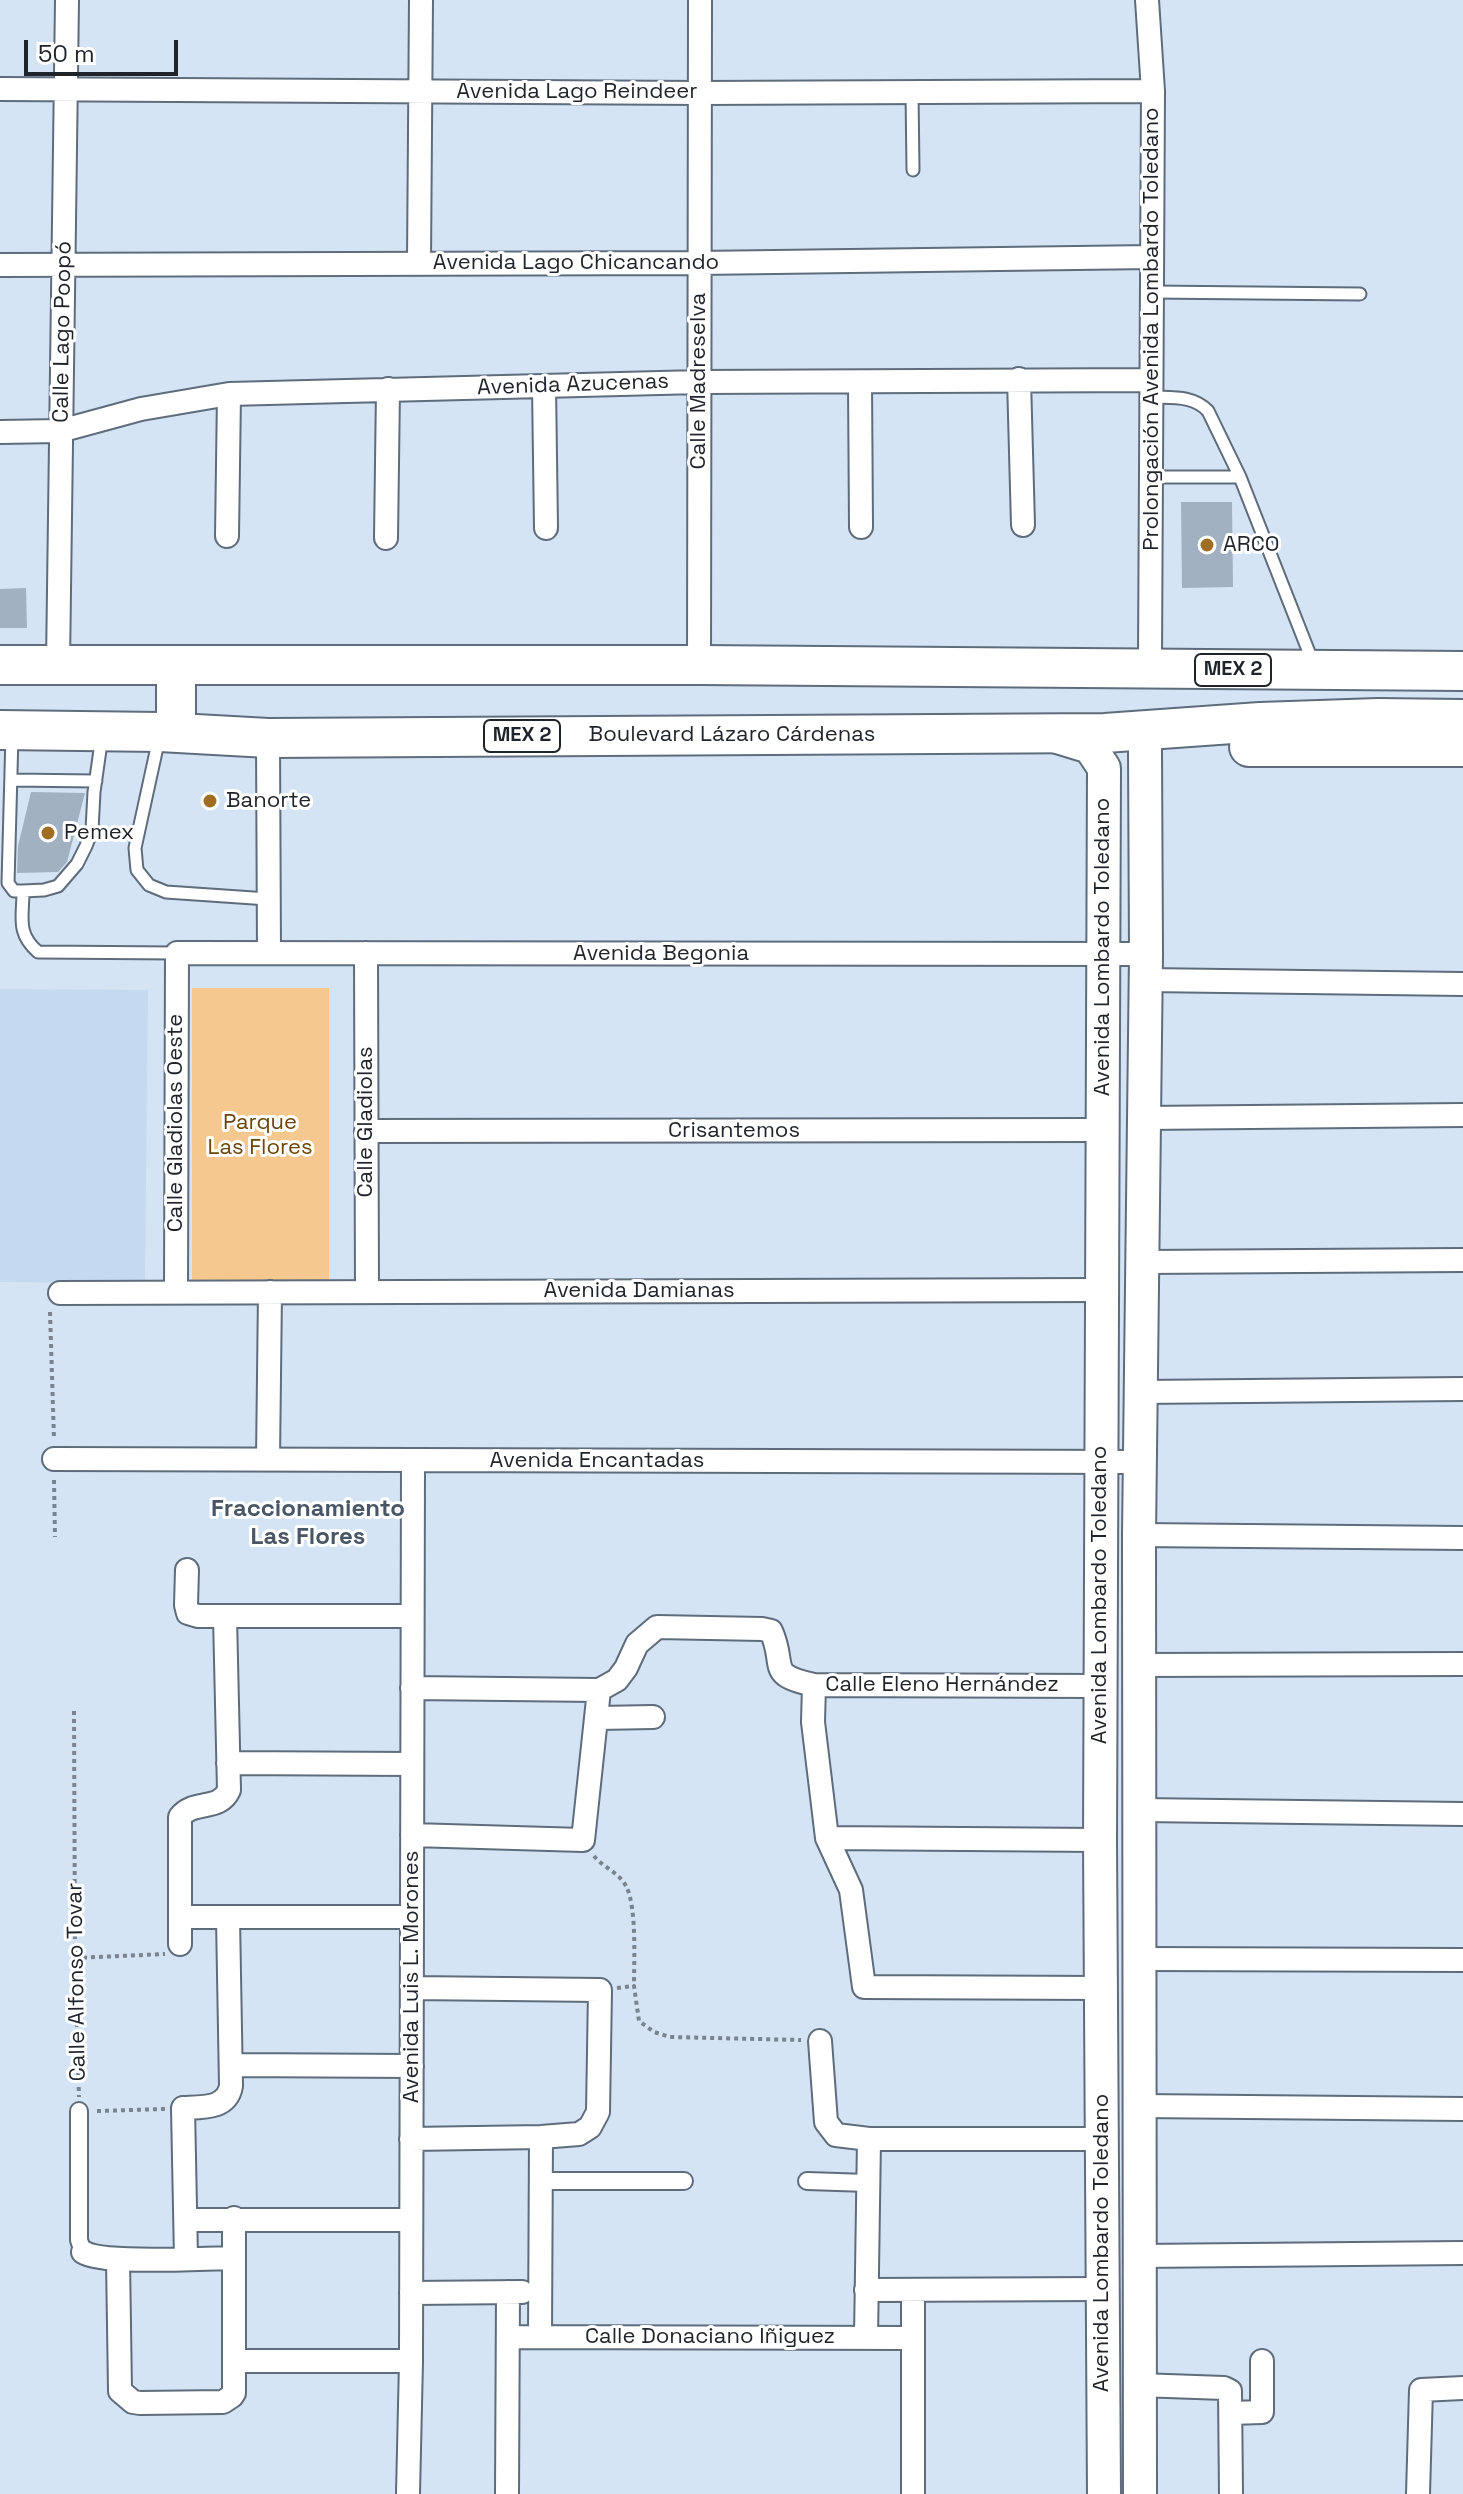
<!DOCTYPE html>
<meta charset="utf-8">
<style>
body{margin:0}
#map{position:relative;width:1463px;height:2494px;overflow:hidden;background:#d4e4f5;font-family:"Space Grotesk",sans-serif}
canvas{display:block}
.scale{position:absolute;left:24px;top:40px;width:154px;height:36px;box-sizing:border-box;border:4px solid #1e242a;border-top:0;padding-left:10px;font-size:24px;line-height:28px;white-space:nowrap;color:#1e242a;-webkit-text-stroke:6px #fff;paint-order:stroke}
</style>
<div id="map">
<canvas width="1463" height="2494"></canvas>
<div class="scale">50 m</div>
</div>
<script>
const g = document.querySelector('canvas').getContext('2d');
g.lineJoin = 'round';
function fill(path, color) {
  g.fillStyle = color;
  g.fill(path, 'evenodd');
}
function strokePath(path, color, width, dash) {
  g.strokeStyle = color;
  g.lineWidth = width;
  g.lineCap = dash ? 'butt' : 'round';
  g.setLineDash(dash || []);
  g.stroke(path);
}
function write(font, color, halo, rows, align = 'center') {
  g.font = font + ' "Space Grotesk",sans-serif';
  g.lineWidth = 6;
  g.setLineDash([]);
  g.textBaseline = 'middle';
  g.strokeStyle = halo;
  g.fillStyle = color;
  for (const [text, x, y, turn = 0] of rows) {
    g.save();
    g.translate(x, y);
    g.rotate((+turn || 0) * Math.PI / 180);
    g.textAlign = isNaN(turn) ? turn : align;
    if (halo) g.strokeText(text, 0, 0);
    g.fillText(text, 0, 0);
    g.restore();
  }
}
fill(new Path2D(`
 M0,989L148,990L145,1283L0,1282Z`), '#c5daf1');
fill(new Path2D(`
 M192,988H329V1284H192Z`), '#f4c88f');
fill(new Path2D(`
 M1181,502H1232L1233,587L1182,588Z
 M26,588L27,628H0V589Z
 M31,792L85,793L67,862L58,872L17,873L18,846Z`), '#a2b1c1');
const service = new Path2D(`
 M912,92L913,170
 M1151,292L1360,294
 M1151,397C1172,398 1193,395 1208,411L1240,477L1310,655
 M1152,477H1240
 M12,735L8,883L14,891H23
 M102,736L94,792L92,830L86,846L77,864L58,886L44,890L23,891C23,917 16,933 38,952L177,953
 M159,738L135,848L137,870L149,885L166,892L268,899
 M11,780L96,781`);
const pedestrian = new Path2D(`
 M79,2111V2240L83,2252
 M541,2181H684
 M807,2181L868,2183`);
const minor = new Path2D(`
 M1147,0L1153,91L1150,658
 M0,89L701,93L1153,91
 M419,262L421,0
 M0,265L699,263L1151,257
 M1019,379L1023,525
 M860,382L861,527
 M544,386L546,528
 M0,432L60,431L141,409L229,394L699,382L1150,380
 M227,536L229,394
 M386,538L388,389
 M58,664L67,0
 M699,665L700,0
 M268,738L269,953
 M366,953L367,1291
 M1145,980L1463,984
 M1144,1118L1463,1115
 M366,1131L1102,1130
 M1142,1262L1463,1260
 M176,1292L177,953L1146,954
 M60,1293L1102,1290
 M1140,1392L1463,1389
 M54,1459L1139,1462
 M268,1459L270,1292
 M1139,1535L1463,1538
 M187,1570L186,1605L188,1613L198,1616H412
 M1139,1665L1463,1664
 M814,1685L813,1722L827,1838L851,1890L864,1987L1101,1988
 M412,1688L599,1690L617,1680L626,1668L637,1644L657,1627L762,1629L771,1631C787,1666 765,1675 814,1685L1100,1686
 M598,1718L653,1717
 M228,1763L412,1764
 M1140,1810L1463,1814
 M412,1835L583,1840L599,1690
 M827,1838L1100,1840
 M181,1917H412
 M180,1944V1817C194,1799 219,1812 229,1790L225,1617
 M1140,1959L1463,1960
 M820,2041L826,2122L836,2135L869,2139H1101
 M232,2065L412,2066
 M1140,2106L1463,2109
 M411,2139L541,2137L579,2134L590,2127L598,2112L600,1990L412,1988
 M186,2220H410
 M83,2252C103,2265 204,2258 234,2258
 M1138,2256L1463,2253
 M186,2258L183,2108C203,2107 227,2109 231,2086L228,1918
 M118,2260L120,2391L133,2402L140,2403L223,2402L232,2396L234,2393V2218
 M866,2290L1103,2289
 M913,2290V2494
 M411,2293L522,2292
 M540,2336L541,2137
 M508,2337L912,2338
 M866,2337L869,2139
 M234,2361H411
 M1139,2385L1224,2388L1230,2391L1231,2494
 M1231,2413L1262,2412V2361
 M408,2494L411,2361L413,1460
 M507,2494L508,2292
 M1418,2494L1421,2390L1463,2388`);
const secondary = new Path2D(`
 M1054,736L1090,747L1104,768L1100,1840L1104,2494
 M1140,2494L1139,1535L1146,954L1145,749`);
const trunk = new Path2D(`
 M0,665H699L1463,671
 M176,665V732
 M0,730L160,732L268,738L1105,733L1260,722L1378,718L1463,719
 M1249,747H1463`);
strokePath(service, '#5e6c7b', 15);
strokePath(pedestrian, '#5e6c7b', 20);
strokePath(minor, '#5e6c7b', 26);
strokePath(secondary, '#5e6c7b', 36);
strokePath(trunk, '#5e6c7b', 42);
strokePath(new Path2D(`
 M50,1312L54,1439
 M54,1480L55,1537
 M74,1711L75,1958L79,2097
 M594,1856C603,1867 619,1873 626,1886C637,1907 634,1961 634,1986
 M75,1958L165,1954
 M617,1988L634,1986L639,2021L654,2032L670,2037L801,2040
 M97,2111L165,2109`), '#798490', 4, [4, 4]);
strokePath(service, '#fff', 11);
strokePath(pedestrian, '#fff', 16);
strokePath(minor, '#fff', 22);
strokePath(secondary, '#fff', 32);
strokePath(trunk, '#fff', 38);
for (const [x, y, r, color] of [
 [1207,545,8,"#9f6e23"],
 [210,801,8,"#9f6e23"],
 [48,833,8,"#9f6e23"]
]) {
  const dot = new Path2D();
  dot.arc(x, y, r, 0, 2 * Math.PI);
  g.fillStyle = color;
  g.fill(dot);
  strokePath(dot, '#fff', 3);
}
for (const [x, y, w] of [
 [1233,670,76],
 [522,736,76]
]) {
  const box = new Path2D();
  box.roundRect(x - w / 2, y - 16, w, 32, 6);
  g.fillStyle = '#fff';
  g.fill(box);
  strokePath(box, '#1e242a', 2);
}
write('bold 20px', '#1e242a', null, [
 ["MEX 2",1233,670],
 ["MEX 2",522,736]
]);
write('22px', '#1e242a', '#fff', [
 ["Avenida Lago Reindeer",577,92],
 ["Avenida Lago Chicancando",576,263],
 ["Prolongación Avenida Lombardo Toledano",1152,329,-90],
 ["Calle Lago Poopó",63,332,-89],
 ["Calle Madreselva",699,381,-90],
 ["Avenida Azucenas",573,385,-2],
 ["Boulevard Lázaro Cárdenas",732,735],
 ["Avenida Lombardo Toledano",1103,947,-90],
 ["Avenida Begonia",661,954],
 ["Calle Gladiolas",366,1122,-90],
 ["Calle Gladiolas Oeste",176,1123,-90],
 ["Crisantemos",734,1131],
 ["Avenida Damianas",639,1291],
 ["Avenida Encantadas",597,1461],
 ["Avenida Lombardo Toledano",1100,1595,-90],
 ["Calle Eleno Hernández",942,1685],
 ["Avenida Luis L. Morones",412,1977,-90],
 ["Calle Alfonso Tovar",77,1982,-91],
 ["Avenida Lombardo Toledano",1102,2243,-90],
 ["Calle Donaciano Iñiguez",710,2337]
]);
write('22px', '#1e242a', '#fff', [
 ["ARCO",1223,545],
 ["Banorte",226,801],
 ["Pemex",64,833]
], 'left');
write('22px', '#6c4607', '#fff', [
 ["Parque",260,1123],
 ["Las Flores",260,1148]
]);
write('bold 24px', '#495665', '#fff', [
 ["Fraccionamiento",308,1509],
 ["Las Flores",308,1537]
]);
</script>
